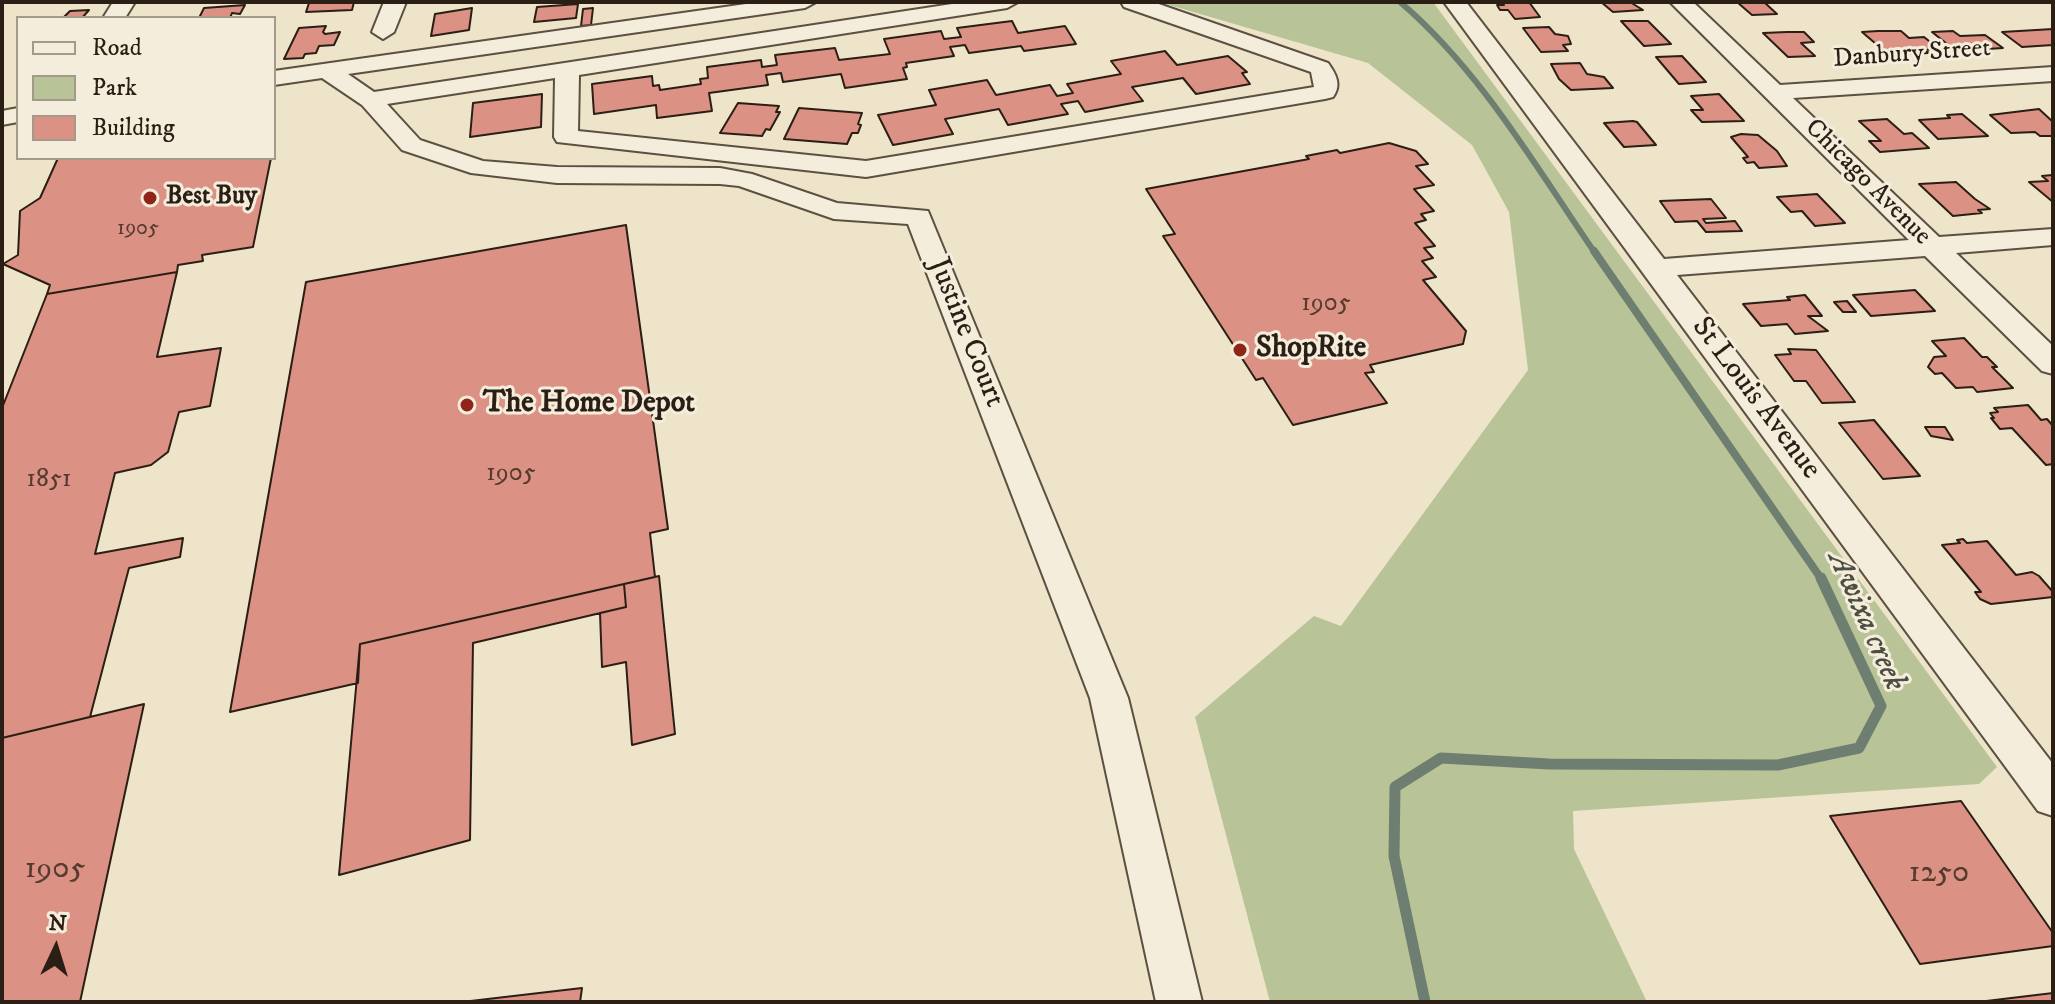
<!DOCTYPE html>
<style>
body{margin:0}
#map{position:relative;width:2055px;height:1004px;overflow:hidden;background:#eee4c9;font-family:"IM FELL DW Pica",serif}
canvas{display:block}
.frame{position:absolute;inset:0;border:4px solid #2b1e14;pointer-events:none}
.legend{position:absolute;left:16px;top:16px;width:260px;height:144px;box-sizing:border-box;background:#f4eddc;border:2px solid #a49a8c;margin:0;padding:10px 14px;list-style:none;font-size:24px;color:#2b1e14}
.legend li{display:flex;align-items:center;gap:16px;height:40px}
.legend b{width:40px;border:2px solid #a49a8c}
.north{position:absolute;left:16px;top:908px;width:80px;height:80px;-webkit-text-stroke:6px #f4eddc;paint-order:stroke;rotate:4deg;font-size:22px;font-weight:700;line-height:32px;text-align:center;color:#2b1e14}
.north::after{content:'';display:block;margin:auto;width:28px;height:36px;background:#2b1e14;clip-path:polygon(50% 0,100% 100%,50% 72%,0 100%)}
</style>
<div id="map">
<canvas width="2055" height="1004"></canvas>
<div class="frame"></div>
<ul class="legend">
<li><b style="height:10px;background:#f4eddc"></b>Road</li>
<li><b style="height:22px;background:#b8c497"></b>Park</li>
<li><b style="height:22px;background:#dc9185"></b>Building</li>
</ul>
<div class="north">N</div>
</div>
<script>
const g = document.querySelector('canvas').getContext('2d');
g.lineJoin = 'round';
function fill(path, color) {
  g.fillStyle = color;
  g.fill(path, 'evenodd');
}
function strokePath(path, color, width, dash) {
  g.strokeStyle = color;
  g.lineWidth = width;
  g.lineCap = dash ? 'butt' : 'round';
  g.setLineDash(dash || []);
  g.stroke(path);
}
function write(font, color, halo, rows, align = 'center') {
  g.font = font + ' "IM FELL DW Pica",serif';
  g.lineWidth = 6;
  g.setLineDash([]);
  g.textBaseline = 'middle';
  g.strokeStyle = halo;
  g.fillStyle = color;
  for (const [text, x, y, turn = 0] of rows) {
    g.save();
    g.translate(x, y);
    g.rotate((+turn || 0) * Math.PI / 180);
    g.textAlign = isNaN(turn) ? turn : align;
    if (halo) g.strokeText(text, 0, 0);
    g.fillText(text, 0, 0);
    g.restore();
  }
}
fill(new Path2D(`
 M1159,2H1433L1997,767L1979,784L1573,811L1574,849L1647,1002H1270L1195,717L1314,616L1341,626L1528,370L1509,212L1472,145L1368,63Z`), '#b8c497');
strokePath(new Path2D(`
 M1400,2C1480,70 1536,167 1595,253`), '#6e7f71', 6);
strokePath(new Path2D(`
 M1594,251L1822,580`), '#6e7f71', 8);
strokePath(new Path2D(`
 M1425,1002L1394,856L1395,787L1441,758L1549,764L1778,765L1859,748L1881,706L1821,578`), '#6e7f71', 11);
const building = new Path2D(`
 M354,2L352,10L306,12L309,3Z
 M1502,2H1529L1540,17L1515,19L1508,10H1500L1497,5H1504Z
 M1601,2H1630L1643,10L1613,12Z
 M1737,2H1764L1777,14L1752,15Z
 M578,4L576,18L534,22L537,7Z
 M245,5L240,14L232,13L230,18H199L204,8Z
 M472,8L469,30L431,36L435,14Z
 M593,8L591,25L581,26L583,9Z
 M89,10L82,18H63L70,11Z
 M1012,21L1018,33L1065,26L1076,44L1024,51L1021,46L969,53L965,45L950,47L954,56L906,63L907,67L903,68L907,79L845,88L841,74L783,82L781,73L766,75L768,85L709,93L712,111L657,118L656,105L594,114L592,84L652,76L653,86L659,85L660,90L701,84L700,79L708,78L707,67L761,60L762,67L777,65L775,55L835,48L839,60L890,54L884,39L941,31L944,39L961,37L957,28Z
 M1621,21H1648L1671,44L1644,46Z
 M326,26L323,32L325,34L340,32L334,45L319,46L316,53L305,54L303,58L284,59L299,28Z
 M1549,27L1555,34L1568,36L1571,44L1563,45L1568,51L1541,52L1523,28Z
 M2053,29V45L2022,47L2002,32Z
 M1878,31H1901L1909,38L1924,37L1939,49L1925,50L1929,53L1889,55L1862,32Z
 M1953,31L1960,36L1985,35L2003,48L1956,51L1932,32Z
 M1787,32H1804L1814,42L1801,43L1815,56L1788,57L1763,33Z
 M1165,51L1177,65L1228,56L1247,72L1242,73L1250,84L1196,94L1183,78L1132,87L1143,101L1085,112L1078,101L1061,104L1068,114L1008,125L999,109L945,119L953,134L893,145L878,115L936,105L929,90L987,80L996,95L1050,85L1057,96L1073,93L1067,84L1121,74L1111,61Z
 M1682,56L1706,82L1679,84L1656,57Z
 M1580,63L1587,74L1604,77L1613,88L1571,90L1559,79L1551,64Z
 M542,94L541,127L470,137L473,103Z
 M1719,94L1744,121L1702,122L1691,110H1703L1691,96Z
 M738,103L779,106L776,112H780L770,130L766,129L762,136L720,133Z
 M799,108L862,113L858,124L861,125L858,133H852L847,144L784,139Z
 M2039,109L2053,122V136H2040L2035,132L2011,133L1990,115Z
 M1962,114L1988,136L1938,139L1919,120L1950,118L1947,115Z
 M1887,119L1904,134L1912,133L1929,148L1880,152L1869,141H1881L1859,121Z
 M1633,121L1637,122L1656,145L1624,147L1604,123Z
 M1741,134L1758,135L1777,151L1787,166L1759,168L1754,162L1747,163L1743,158L1748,157L1731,137Z
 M1389,143L1416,151L1428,164L1416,166L1434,185L1414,189L1434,211L1421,214L1426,220L1415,223L1435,246L1424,248L1433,258L1422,261L1436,277L1423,280L1466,331L1463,344L1370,365L1374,372L1365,373L1387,403L1293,425L1263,378L1256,380L1163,236L1175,234L1146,189L1309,159L1306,156L1337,150L1340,153Z
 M58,158H271L253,247L202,255L203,261L178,265L177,272L47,294L50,285L3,264L18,255L20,211L40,198Z
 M2052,175L2053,176V202L2029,182L2048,181L2042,176Z
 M1956,182L1975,199L1990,209L1978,210L1982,213L1953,216L1919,184Z
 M1817,194L1845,223L1815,226L1802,211L1791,212L1777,197Z
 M1711,199L1726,218L1703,219L1706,223L1735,221L1742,231L1706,232L1697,221L1675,222L1660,201Z
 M626,225L668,529L650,533L655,577L360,644L358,683L230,712L306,282Z
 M177,272L157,357L221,348L210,406L179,412L168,452L151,465L115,473L95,554L183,538L180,557L129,568L90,717L2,738V408L47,294Z
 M1915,290L1935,311L1871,316L1853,295Z
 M1805,295L1822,316H1808L1828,331L1795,334L1787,324L1761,326L1743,304L1790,300L1787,297Z
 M1847,301L1856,312H1843L1834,302Z
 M1964,338L1982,357H1987L1997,367H1992L2013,388L1977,392L1973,387L1956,388L1942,373L1935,374L1928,367L1934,357L1946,356L1932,341Z
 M1788,349L1816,350L1855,402L1822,403L1806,381H1794L1775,355L1791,354Z
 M2028,405L2041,420L2047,419L2053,426V464L2046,465L2012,428L2000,429L1991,418H1994L1990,413L1998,412L1994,408Z
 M1874,420L1920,476L1883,479L1839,423Z
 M1925,427H1945L1953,440L1931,436Z
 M1963,539L1967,543L1987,541L2016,575L2032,572L2039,576L2053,592V597L1991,604L1980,599L1975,592H1981L1942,545L1960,543L1957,540Z
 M659,576L675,734L632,745L626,662L602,667L600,613L626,607L624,584Z
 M624,584L626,607L473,643L470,840L339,875L360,644Z
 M144,704L80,1002H2V738Z
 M1961,801L2053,933V946L1920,964L1830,816Z
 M582,988L580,1002H462Z
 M2053,993V1002H1978Z`);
fill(building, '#dc9185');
strokePath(building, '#2b1e14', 2);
const street = new Path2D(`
 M113,2H135L125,18H103Z
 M384,2H406L394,32L383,39L372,32Z
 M760,2H816L805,8L348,74L374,92L965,2H1018L1007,8L579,75L578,131L866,161L1314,87L1311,72L1124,7L1121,2H1153L1328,63C1336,74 1342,85 1333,97L1325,99L866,177L557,142L554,137L555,78L387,104L420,140L483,161L557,167L720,168L752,174L837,203L928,211L1128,698L1202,1002H1156L1090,698L908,224L834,219L739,186L720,184L557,183L471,173L402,150L362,105L322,78L274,85V71Z
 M1444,2H1466L1664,259L1909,240L1670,2H1693L1780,85L2053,67V81L1793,98L1939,237L2053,229V245L1956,253L2053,346V374L2042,371L1925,256L1677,275L2053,764V816L2038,811Z
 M18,108V122L2,125V111Z`);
strokePath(street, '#5c5041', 4);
fill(street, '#f4eddc');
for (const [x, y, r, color] of [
 [150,198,8,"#8f2418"],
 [1240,350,8,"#8f2418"],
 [467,405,8,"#8f2418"]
]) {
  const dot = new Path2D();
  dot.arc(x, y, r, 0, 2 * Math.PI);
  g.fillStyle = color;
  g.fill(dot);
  strokePath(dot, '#f4eddc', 3);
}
write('22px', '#573b30', null, [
 ["1905",138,229]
]);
write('26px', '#2b1e14', '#f4eddc', [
 ["Danbury Street",1912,55,-4],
 ["Chicago Avenue",1867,183,45]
]);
write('bold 26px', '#2b1e14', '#f4eddc', [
 ["Best Buy",166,198]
], 'left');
write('26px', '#573b30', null, [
 ["1905",1326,305],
 ["1905",511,475],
 ["1851",49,481]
]);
write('30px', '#2b1e14', '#f4eddc', [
 ["Justine Court",965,333,68],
 ["St Louis Avenue",1755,399,53]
]);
write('bold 30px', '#2b1e14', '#f4eddc', [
 ["ShopRite",1256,350],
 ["The Home Depot",483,405]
], 'left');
write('italic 32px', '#4d4e42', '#f4eddc', [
 ["Awixa creek",1865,622,66]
]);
write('32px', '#573b30', null, [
 ["1905",55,870],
 ["1250",1939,874]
]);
</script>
